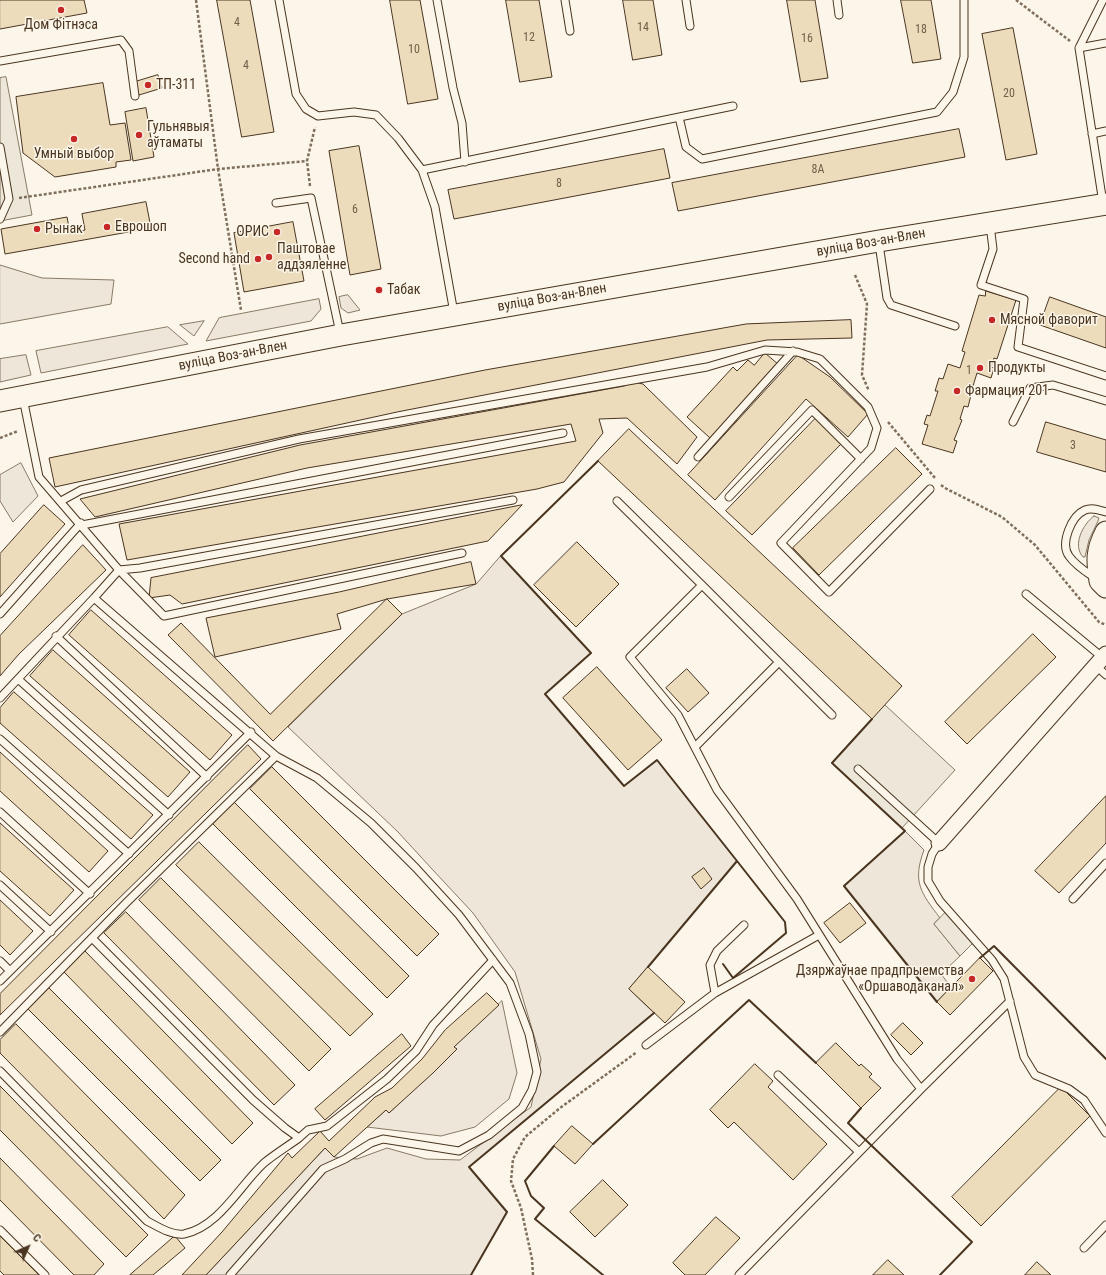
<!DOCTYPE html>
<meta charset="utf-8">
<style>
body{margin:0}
#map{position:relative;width:1106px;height:1275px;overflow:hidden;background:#fbf6e9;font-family:"Roboto Condensed",sans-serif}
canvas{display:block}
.north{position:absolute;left:8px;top:1227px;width:40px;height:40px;-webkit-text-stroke:3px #fbf6e9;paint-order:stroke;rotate:45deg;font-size:11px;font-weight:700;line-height:16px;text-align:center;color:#4a3520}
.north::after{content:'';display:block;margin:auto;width:14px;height:18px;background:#4a3520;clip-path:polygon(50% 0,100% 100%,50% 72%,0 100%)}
</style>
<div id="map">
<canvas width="1106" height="1275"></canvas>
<div class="north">С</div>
</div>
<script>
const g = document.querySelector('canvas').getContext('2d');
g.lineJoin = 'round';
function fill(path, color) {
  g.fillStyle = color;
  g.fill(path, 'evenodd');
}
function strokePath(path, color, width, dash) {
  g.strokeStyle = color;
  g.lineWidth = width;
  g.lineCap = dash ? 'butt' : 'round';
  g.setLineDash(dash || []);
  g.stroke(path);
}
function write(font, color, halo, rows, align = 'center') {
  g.font = font + ' "Roboto Condensed",sans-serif';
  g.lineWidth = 3;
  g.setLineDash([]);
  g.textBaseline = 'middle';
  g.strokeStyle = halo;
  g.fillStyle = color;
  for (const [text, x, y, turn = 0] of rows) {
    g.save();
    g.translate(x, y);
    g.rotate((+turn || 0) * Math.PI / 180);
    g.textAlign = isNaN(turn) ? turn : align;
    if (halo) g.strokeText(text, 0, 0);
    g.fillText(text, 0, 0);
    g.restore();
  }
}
const green = new Path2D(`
 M0,265L42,278L114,280L111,304L0,324Z
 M348,295L360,310L348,313L341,308L339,297Z
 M319,299L321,309L311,321L206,341L219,318Z
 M204,321L194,336L180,325Z
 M168,327L188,344L41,373L36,351Z
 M26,355L31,375L0,382V359Z
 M1094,516L1099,518L1098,521L1089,540L1085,557H1083C1072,545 1083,524 1094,516Z
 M501,556L591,653L545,694L624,786L657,760L737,861L629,989L654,1013L469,1167L507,1212L471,1275H206L325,1148L334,1157L357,1159L387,1148L426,1159L460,1160L531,1107L541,1059L515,972L473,913L432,869L398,832L288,727L402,614L476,584Z
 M905,831L924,850C912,882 921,893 940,918L934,924L960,956L941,974L951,987L937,1002L844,886Z
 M502,1001L517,1073L509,1099L475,1127L441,1136L367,1127L386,1110L389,1113L456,1049L454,1047Z`);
fill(green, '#ede6d9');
strokePath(green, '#887966', 1);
const parking = new Path2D(`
 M6,77L32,215L0,221V78Z
 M21,463L38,496L13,522L0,501V475Z
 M885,705L955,770L902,828L832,763Z
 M948,910L975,941L960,956L934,924Z`);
fill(parking, '#ede7d9');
strokePath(parking, '#887966', 1);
const building = new Path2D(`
 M0,0H84L87,13L0,29Z
 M217,0H250L274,132L242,137Z
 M390,0H420L438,99L408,104Z
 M506,0H539L552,77L520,82Z
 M623,0H653L662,55L633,60Z
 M787,0H815L828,78L801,82Z
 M901,0H931L941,59L913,63Z
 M1013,28L1037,154L1006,160L982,34Z
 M158,75L162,88L139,95L135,82Z
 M103,83L110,125L125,123L131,160L116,162V167L55,177L23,153L16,97Z
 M146,108L154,157L133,161L125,112Z
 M959,129L965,157L678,211L672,183Z
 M359,146L381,269L350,275L329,151Z
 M664,149L670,178L454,219L448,190Z
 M146,202L151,228L5,254L1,229L67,217L70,233L85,230L82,214Z
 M293,222L304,281L244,292L234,233Z
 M986,291L1016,300L997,359L994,358L991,367L994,368L991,378L977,373L973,386L971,385L969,390L972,391L968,407L964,406L960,419L962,420L954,440L957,441L953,453L922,444L928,425L924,424L927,415L930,416L938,391H935L939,378L943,379L948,364L960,368L965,352L962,351L979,295L985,296Z
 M1050,297L1106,317V348L1040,325Z
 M851,320L852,338L767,340L397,412L55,487L49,458L485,370L746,324Z
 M765,353L779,365L710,438L687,417L733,367L737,371L748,360L754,365Z
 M798,355L830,377L868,414L848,437L806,399L715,500L688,475Z
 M634,382L643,384L697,437L677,464L627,418L599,419L603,433L564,482L537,489L127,560L119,524L576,441L571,424L307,468L95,517L80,499L300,445L624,386Z
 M816,418L842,443L752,535L726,511Z
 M1046,422L1106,440V472L1037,452Z
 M629,429L902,686L872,719L598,461Z
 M896,448L922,474L819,575L793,548Z
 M44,505L65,524L0,597V554Z
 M522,505L488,541L182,604L170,595L149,598L151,578Z
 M577,542L619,584L576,627L534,585Z
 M83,545L106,570L19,654L0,676V636Z
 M471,562L476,584L387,599L337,614L341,629L215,657L206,618L339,592Z
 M387,599L402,614L273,741L168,635L181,623L270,714Z
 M91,610L232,735L210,760L69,635Z
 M1033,634L1056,657L967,744L945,722Z
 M53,650L190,772L168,797L30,676Z
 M597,667L662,740L628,770L563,698Z
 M687,669L709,693L688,712L666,688Z
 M14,692L153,815L131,839L0,723V708Z
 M248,745L261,759L0,1015V994Z
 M0,752L108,851L89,872L0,791Z
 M272,767L439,934L417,956L250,789Z
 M1106,796V843L1059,893L1035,871Z
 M234,802L409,976L387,998L213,824Z
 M0,823L74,890L50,916L0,871Z
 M199,842L373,1014L350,1036L176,865Z
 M704,868L712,879L701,889L692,877Z
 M161,878L331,1049L309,1071L139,900Z
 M0,900L33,931L10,955L0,945Z
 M850,903L866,923L840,943L824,923Z
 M126,912L295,1085L274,1105L104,933Z
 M85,951L253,1123L232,1144L64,972Z
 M980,958L993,971L950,1015L937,1002Z
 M648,967L685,1002L665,1023L629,989Z
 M49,988L221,1160L200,1181L28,1009Z
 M487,993L499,1005L454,1047L457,1049L433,1073L389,1113L386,1110L334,1157L325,1148L206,1275H182L222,1232L288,1153L292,1158L320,1131L329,1141L375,1097L392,1088L422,1059L445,1030Z
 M903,1023L923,1043L911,1055L891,1035Z
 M16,1024L185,1195L164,1219L0,1053V1040Z
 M402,1034L411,1046L325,1120L315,1109Z
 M836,1043L859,1066L861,1064L872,1074L869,1077L881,1088L861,1108L816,1063Z
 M755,1064L773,1081L768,1087L827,1144L793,1180L734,1122L728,1128L710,1110Z
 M0,1086L148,1235L126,1257L0,1130Z
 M1061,1087L1090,1116L981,1226L952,1197Z
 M572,1126L593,1144L575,1164L554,1146Z
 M0,1158L104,1264L94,1275H74L0,1200Z
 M603,1180L628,1205L595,1237L570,1212Z
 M716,1217L740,1238L705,1275H685L673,1263Z
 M0,1236L39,1275H4L0,1271Z
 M175,1236L185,1248L153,1275H130Z
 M888,1260L904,1275H873Z
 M1037,1262L1051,1275H1025Z`);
fill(building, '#ecdcbc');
strokePath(building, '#4a3520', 1);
const lane = new Path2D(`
 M279,0L296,94L306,109L318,116L354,112L376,115L398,138L422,170L435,207L454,313
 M437,0L453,88L462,123L465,162
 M565,0L570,31
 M686,0L690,26
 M837,0L839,15
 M1079,48L1106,43
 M0,61L121,40L129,51L135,96
 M679,117L686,147L702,159L937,112L953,92L964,57V0
 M1092,134L1106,131
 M0,147L9,199L0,219
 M422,170L733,106
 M276,203L311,198L340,333
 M1103,203L1079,48L1103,0
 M990,225L993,249L981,285L1024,299L1018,347L1106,376
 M879,244L887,298L891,305L955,326
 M1013,422L1030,388L1053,385L1106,401
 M698,457L793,351
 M729,497L812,410L861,459
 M61,501L81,490L299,439L707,367L765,350L797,352L820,359L868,407L877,428L871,448L781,543L829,592L930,489
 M617,501L702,585
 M82,525L563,433
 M119,570L140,568L513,500
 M119,570L164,616L462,553
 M1095,578C1086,572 1075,565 1069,556C1060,544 1071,516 1085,510C1092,507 1099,510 1106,512
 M1026,594L1102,657
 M0,614L81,523
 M56,636L207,777
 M1095,665L1106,675
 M18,679L169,815
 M0,698L94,598
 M832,715L702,585L630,657L678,715L717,790L797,899L897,1059L921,1089L1010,1001
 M0,739L129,854
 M695,747L779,662
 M858,769L939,843L932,854L928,867V881L940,901L992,960L1004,979L1024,1057L1035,1075L1069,1089L1084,1100L1106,1133
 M0,812L90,894
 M0,885L51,932
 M1073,899L1106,863
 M0,961L10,971
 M0,981L251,732
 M715,993L710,965L717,951L744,925
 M0,1032L126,903L276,756L94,598L119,570L39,477L23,398
 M646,1045L715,993L819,935
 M0,1071L147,1221C157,1226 172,1236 184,1234C219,1227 240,1185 264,1163C275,1154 288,1146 299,1138L285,1128L253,1100L92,938
 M778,1075L859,1152
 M299,1138L308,1130L327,1126L387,1079L416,1051L433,1025L493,960
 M0,1230L45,1275
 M1084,1248L1106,1225
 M230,1275L323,1169L345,1159L371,1143L383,1139L459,1151L489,1135L522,1108L532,1090L537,1072L529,1034L510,983L459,915L416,868L371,823L317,778L276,756
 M739,1275L921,1089`);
const street = new Path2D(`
 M939,843L1106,654`);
const secondary = new Path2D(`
 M0,401L341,335L879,241L1106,204
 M1106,532C1096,551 1097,561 1100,581L1106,587`);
strokePath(lane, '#4a3520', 9);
strokePath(street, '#4a3520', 17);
strokePath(secondary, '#4a3520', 23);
strokePath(new Path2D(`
 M196,0L218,169L241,310
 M1016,0L1070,41
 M310,186L307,161L315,127
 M19,198L218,169L307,161
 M855,275L867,304L862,375L869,391
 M888,422L935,478
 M0,438L18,431
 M941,485L945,488L1002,517L1035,545L1099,622L1106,625
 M533,1275L532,1259L521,1208L511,1181L513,1159L525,1137L560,1108L637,1052`), '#7f6f5c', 2.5, [3, 2]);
strokePath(lane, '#fbf6e9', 7);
strokePath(street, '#fbf6e9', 15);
strokePath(secondary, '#fbf6e9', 21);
strokePath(new Path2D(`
 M598,461L501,556L591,653L545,694L624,786L657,760L737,861L648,967
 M872,719L832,763L905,831L844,886L937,1002
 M980,958L994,946L1106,1059
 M723,964L733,978L786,933L785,922L737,861
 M861,1108L848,1123L972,1242L940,1275
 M593,1144L749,1000L816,1063
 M554,1146L525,1181L531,1196L544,1208L535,1219L603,1275
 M471,1275L507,1212L469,1167L654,1013`), '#4a3520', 2);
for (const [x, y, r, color] of [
 [61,10,4,"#c62828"],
 [148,85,4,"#c62828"],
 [139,135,4,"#c62828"],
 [74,139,4,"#c62828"],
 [107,227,4,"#c62828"],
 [37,229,4,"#c62828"],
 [277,232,4,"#c62828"],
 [269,257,4,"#c62828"],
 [258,259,4,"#c62828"],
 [379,290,4,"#c62828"],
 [992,320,4,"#c62828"],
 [980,368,4,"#c62828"],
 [957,391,4,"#c62828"],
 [972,979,4,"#c62828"]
]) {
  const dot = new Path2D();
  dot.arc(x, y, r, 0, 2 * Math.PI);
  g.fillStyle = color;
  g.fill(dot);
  strokePath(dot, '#fbf6e9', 1.5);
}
write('12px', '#725f47', null, [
 ["4",237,23],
 ["14",643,28],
 ["18",921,30],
 ["12",529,38],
 ["16",807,39],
 ["10",414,50],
 ["4",246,66],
 ["20",1009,94],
 ["8А",818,170],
 ["8",559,184],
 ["6",355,210],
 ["1",969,371],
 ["3",1073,446]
]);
write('14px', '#4a3520', '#fbf6e9', [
 ["Дом Фітнэса",61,25,"center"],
 ["ТП-311",156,85],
 ["Гульнявыя",147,127],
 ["аўтаматы",147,143],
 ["Умный выбор",74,154,"center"],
 ["Еврошоп",115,227],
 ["Рынак",45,229],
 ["ОРИС",269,232,"right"],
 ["Паштовае",277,249],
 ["аддзяленне",277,265],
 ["Second hand",250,259,"right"],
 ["Табак",387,290],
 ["Мясной фаворит",1000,320],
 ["Продукты",988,368],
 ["Фармация 201",965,391],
 ["Дзяржаўнае прадпрыемства",964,971,"right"],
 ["«Оршаводаканал»",964,987,"right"]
], 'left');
write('14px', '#4a3520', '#fbf6e9', [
 ["вуліца Воз-ан-Влен",871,243,-10],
 ["вуліца Воз-ан-Влен",552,298,-10],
 ["вуліца Воз-ан-Влен",233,356,-11]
]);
</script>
